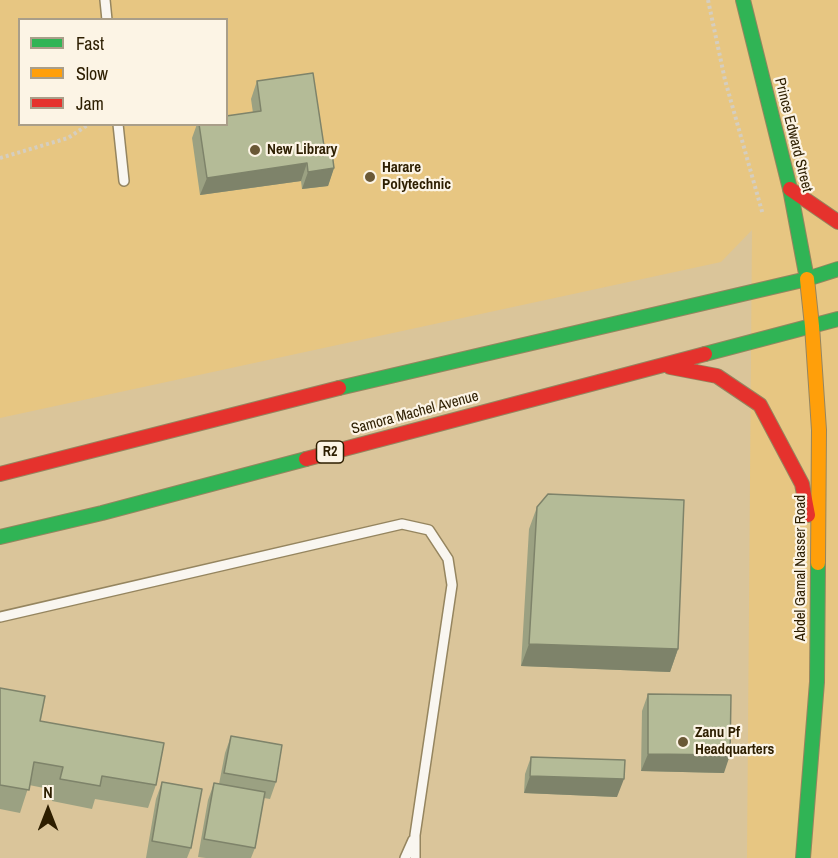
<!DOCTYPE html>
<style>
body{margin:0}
#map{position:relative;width:838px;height:858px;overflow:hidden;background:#dac59a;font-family:"Archivo Narrow",sans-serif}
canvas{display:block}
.legend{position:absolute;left:18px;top:18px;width:210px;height:108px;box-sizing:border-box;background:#fcf4e5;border:2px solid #a99e89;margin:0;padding:8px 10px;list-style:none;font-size:18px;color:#2d1e00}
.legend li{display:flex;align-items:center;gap:12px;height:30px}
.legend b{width:30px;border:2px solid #a99e89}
.north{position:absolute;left:18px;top:780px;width:60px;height:60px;-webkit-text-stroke:4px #fcf4e5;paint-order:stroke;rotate:0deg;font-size:16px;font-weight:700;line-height:24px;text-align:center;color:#2d1e00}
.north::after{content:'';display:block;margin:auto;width:21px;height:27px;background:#2d1e00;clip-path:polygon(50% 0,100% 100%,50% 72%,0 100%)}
</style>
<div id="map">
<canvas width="838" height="858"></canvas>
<ul class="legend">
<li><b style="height:8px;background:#30b455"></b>Fast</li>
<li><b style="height:8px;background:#ff9f0a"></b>Slow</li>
<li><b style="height:8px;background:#e5322d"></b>Jam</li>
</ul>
<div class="north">N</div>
</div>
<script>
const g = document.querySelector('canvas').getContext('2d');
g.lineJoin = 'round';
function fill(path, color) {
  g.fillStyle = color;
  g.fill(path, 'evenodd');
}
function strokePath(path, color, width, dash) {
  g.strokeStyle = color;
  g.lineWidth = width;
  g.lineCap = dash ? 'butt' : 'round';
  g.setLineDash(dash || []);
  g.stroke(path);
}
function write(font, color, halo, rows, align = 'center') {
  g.font = font + ' "Archivo Narrow",sans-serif';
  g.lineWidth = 4.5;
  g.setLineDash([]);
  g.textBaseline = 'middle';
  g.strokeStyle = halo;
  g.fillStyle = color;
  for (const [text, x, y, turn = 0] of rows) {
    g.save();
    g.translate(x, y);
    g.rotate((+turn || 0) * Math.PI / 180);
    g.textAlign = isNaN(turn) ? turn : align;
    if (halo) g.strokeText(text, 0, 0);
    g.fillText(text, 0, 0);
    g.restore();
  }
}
fill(new Path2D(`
 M0,0H838V858H747L752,230L721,262L0,418ZM20,20H226V124H20Z`), '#e7c682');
const lane = new Path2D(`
 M105,0L107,20
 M118,124L124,181
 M0,617L402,524L429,530L448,559L452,585L415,835V858
 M405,858L413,840`);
const fast = new Path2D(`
 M743,0L790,189L807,279
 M705,354L838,319
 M339,388L807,279L838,269
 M0,537L102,513L306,459
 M803,858L817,682L818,563`);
const slow = new Path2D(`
 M807,279L812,326L819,430L818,563`);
const jam = new Path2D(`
 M790,189L838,222
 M670,367L717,376L760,405L802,484L808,515
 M306,459L705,354
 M0,474L339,388`);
strokePath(lane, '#95855f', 12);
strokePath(fast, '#95855f', 16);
strokePath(slow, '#95855f', 16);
strokePath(jam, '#95855f', 16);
strokePath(new Path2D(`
 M708,0L725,80L763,215
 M0,158L68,138L89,124`), '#d5cec0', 4, [3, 3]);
strokePath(lane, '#f9f6f0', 9);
strokePath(fast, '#30b455', 14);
strokePath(slow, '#ff9f0a', 14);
strokePath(jam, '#e5322d', 14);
fill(new Path2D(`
 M257,81L324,146L334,168L328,186L302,189L301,181L200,195L192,138L197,124H226L253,113L251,99Z
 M537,507L678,649L670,672L521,666L529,529Z
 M0,688L40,721L156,785L148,808L95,799L92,809L52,801L54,790L29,785L20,813L0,809Z
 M648,694L724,773L641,771L642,711Z
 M231,736L276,782L270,799L264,798L255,848L251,858H206L198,857L208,800L214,783L219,784L225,753Z
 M531,757L617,797L524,793L525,774Z
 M162,782L191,848L187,858H146L156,799Z`), '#9ba182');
fill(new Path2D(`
 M307,163L301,181L200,195L207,178Z
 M334,168L328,186L302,189L308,172Z
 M529,644L678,649L670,672L521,666Z
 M648,754L730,755L724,773L641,771Z
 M530,776L624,779L617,797L524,793Z`), '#7e836a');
const building = new Path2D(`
 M313,73L324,146L331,145L334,168L308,172L307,163L207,178L199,124H226V116L261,111L257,81Z
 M548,494L684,500L678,649L529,644L537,507Z
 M0,688L45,696L40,721L164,743L156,785L102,776L100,786L60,779L63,767L34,762L29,790L0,785Z
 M648,694L731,695L730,755L648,754Z
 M231,736L282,745L276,782L224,773Z
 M531,757L625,760L624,779L530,776Z
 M162,782L202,789L191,848L152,841Z
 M214,783L265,792L255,848L204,839Z`);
fill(building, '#b4bb97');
strokePath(building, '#7e836a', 1.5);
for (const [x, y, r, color] of [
 [255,150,6,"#6a5836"],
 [370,177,6,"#6a5836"],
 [683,742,6,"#6a5836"]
]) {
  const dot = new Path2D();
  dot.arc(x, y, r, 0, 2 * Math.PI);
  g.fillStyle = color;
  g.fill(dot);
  strokePath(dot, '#fcf4e5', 2);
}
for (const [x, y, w] of [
 [330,452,27]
]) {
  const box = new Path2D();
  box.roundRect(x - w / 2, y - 11, w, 22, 4.5);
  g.fillStyle = '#fcf4e5';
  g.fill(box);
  strokePath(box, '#2d1e00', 1.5);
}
write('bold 14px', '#2d1e00', null, [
 ["R2",330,452]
]);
write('15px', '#2d1e00', '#fcf4e5', [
 ["Prince Edward Street",793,135,76],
 ["Samora Machel Avenue",415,413,-15],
 ["Abdel Gamal Nasser Road",801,568,-90]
]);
write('bold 15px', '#2d1e00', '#fcf4e5', [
 ["New Library",267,150],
 ["Harare",382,168],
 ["Polytechnic",382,185],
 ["Zanu Pf",695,733],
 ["Headquarters",695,750]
], 'left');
</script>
